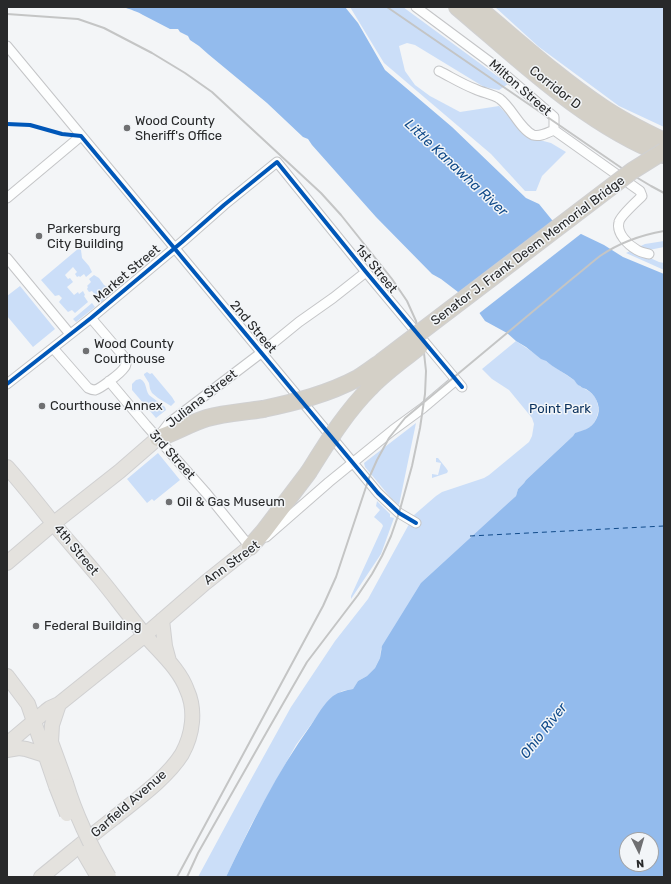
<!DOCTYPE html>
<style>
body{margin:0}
#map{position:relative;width:671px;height:884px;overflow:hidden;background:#f3f5f7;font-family:Rubik,sans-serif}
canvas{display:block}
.frame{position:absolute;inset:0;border:8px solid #28292a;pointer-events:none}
.north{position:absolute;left:619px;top:832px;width:40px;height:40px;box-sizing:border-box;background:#f2f5f8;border:1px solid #a1a3a6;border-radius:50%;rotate:175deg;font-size:11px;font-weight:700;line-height:16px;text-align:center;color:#28292a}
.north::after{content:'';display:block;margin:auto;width:14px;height:18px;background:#6f7072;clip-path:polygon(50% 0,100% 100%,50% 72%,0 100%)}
</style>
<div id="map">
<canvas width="671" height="884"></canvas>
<div class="frame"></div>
<div class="north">N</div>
</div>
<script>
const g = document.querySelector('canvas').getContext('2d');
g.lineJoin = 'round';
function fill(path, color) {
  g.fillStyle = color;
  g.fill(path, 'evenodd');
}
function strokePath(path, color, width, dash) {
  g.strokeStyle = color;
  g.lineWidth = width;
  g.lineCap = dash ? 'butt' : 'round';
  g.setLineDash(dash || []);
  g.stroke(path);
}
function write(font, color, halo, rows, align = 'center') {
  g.font = font + ' Rubik,sans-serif';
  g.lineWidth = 3;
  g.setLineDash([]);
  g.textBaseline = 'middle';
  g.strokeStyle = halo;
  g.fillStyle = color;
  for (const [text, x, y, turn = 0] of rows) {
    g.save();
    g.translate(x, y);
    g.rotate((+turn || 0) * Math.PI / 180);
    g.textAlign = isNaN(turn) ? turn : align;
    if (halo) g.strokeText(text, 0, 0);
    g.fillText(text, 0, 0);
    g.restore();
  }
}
fill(new Path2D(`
 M350,7H403L508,84L499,90L484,87L415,45L407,43L399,46L405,71L415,85L430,96L460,112L499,106L528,137L551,143L566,152L542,176L536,191H525L491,154L384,63Z
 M495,7H664V127L619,106L539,47Z
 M664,241V247L649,250L648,257L659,262L664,263V270L626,253L645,244Z
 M79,248L81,250L82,258L89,266L92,272L86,277L84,274L80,277L79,276L77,277L75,274L77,272L73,267L65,275L68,279L70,278L73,282L67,287L74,295L78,292L79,294L83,291L85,295L84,296L88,302L75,313L72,310L68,312L59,302L62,298L59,295L55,296L41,280Z
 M94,275L99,278L104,285L109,288L110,295L99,304L96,300L98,298L92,291L89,292L87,289L88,287L87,286L91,282L89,279Z
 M20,286L55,329L33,347L7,316V296Z
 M92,303L95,307L76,322L73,319Z
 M516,341L574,380C577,382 578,385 581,387C585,389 590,391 594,396C601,405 599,420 590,427C585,431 580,432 575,433L573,436L526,480L524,483L518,489L516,496L381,649L380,658L375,668L367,676L358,681L353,689L342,691L326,704L296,745L251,825L226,877H198L239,801L291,707L335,641L368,599L414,515L436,496L442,492L484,478L489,475L529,442L532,436L534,424L532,418L509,390L492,379L482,369Z
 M147,372L150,374L152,373L172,397L175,402L171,406L158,398L152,393L150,389L149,383L144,375V374Z
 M140,379C147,382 145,389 149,395L165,407L166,410L156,418L132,390V384L136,380Z
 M416,423L399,505L391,498L365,467L364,463Z
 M158,453L180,480L154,501L152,499L147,503L127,479Z
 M436,458H438L446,468L448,471L447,473L432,478V474L438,475L441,463L436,462Z
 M377,501L390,514V517L394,518L381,554L351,599V596L383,526L382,524L374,517L380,510L376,506Z`), '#cbdef8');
fill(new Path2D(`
 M123,7H345L358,23L385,70L452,127L526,198L539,204L552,220L604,245L623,257L664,274V877H226C251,825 277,772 311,725C317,716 324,703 333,696C339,692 346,690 353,689L358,681L367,676L375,668L380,658L382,646L421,583L516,496L518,489L524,483L526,480L573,436L575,433C586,430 594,427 598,415C601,405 595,394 586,389C584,388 582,388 580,386C577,385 576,382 574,380C565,373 554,368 546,361L541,359L526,347L516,341L507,333L485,321L478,311L458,292L441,279L432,274L376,217L312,145L308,139L303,137L267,103L237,78L208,54L199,46L190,40L188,36L180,32L178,29H170L143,15C139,12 129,9 123,7ZM627,840H651V864H627Z`), '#93bbed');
fill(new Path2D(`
 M557,220L582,233L477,315L459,295Z`), '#f3f5f7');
strokePath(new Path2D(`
 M470,536L664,526`), '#114b8a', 1, [5, 4]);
const street = new Path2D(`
 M416,7L494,65L554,117V130L640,191L642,196C637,201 620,216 619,222C616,233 628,245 637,250C640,252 645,253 649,254
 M7,46L378,493L399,513L416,523
 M439,71C451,77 462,84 475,89C483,93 493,94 500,99C512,108 520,129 533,135C540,137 547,133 554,130
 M7,198L81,136
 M7,258L70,334
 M53,348L88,388C90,389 93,390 95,390C100,389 121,373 124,368C127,365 126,362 126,359L91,318
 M109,381L146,425L207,494L250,547L252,546
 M7,384L91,318L182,242L224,205L277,162L366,272L462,387
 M159,436L169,423L261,353L299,322L333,298L366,272
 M266,537L329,482L393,430L423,408L456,380`);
const primary = new Path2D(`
 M7,467C23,485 38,504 53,523C68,541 83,558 98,576C114,595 129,616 145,635C159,652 179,668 187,690C196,710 193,734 182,754C167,778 136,800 114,818C89,837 66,857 41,877
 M7,563L54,523L120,471L158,438
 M162,620L165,646L169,661
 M7,676L28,704L56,786
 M59,704L52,725L51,742L66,783
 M7,744L46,711L50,708L59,704L145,635L205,583L250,547
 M7,750L19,748L26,749L45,755`);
const highway = new Path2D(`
 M457,7C521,61 585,124 664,155
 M477,7C518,41 557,77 602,107C621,120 643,131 664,141
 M158,438C175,433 190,423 207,418C225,413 244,412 263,409
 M250,547L264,531L308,473`);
strokePath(street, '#c4c5c7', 11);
strokePath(primary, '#d0d0d1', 16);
strokePath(highway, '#d0d0d1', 18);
strokePath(street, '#fdfefe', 9);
strokePath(primary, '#e4e2de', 14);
strokePath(highway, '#d4d0c7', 16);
strokePath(new Path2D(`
 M387,7L626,171L651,186L664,193
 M7,14L78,19L104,28L152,53L185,73L212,92L321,193L341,215L392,279L407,301L416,321L424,353L426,371L425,394L420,428L412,466L399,513L391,536L382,556L372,574L358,595L307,662L269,728L198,853L187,877
 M177,877L323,606L336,577L369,478L377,460L389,438L405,418L573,278C582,271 591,263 600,256C619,243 641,235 664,231`), '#c4c5c5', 2);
const primaryBridge = new Path2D(`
 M66,783C76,816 91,847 109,877
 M56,786L67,814
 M84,853L98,877`);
const highwayBridge = new Path2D(`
 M263,409C296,402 328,394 358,378C366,373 374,367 381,362L632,171L664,151
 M308,473C327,443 345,413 370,388C385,372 403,360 420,346`);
strokePath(primaryBridge, '#d0d0d1', 16, []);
strokePath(highwayBridge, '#d0d0d1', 18, []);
strokePath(primaryBridge, '#e4e2de', 14);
strokePath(highwayBridge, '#d4d0c7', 16);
strokePath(new Path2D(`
 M7,124L30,125L62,134L81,136L378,493L399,513L416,523
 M7,384L91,318L182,242L224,205L277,162L366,272L462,387`), '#0057b8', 4);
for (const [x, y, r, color] of [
 [127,128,4,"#6f7072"],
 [39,236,4,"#6f7072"],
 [86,351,4,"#6f7072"],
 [42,406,4,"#6f7072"],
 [169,502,4,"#6f7072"],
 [36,626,4,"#6f7072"]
]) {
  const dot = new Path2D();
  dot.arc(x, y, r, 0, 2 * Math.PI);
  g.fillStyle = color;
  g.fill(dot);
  strokePath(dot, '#f2f5f8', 1.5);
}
write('13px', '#28292a', '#f2f5f8', [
 ["Milton Street",520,88,41],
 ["Corridor D",555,88,38],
 ["Senator J. Frank Deem Memorial Bridge",528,251,-37],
 ["1st Street",376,269,51],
 ["Market Street",127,274,-40],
 ["2nd Street",253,327,50],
 ["Juliana Street",202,399,-38],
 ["3rd Street",172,455,48],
 ["4th Street",76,550,50],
 ["Ann Street",232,563,-36],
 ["Garfield Avenue",129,804,-41]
]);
write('13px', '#28292a', '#f2f5f8', [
 ["Wood County",135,121],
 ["Sheriff's Office",135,136],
 ["Parkersburg",47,229],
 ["City Building",47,244],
 ["Wood County",94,344],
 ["Courthouse",94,359],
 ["Courthouse Annex",50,406],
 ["Oil & Gas Museum",177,502],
 ["Federal Building",44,626]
], 'left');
write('13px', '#0a315e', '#f2f5f8', [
 ["Point Park",560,409]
]);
write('italic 14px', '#114b8a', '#f2f5f8', [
 ["Little Kanawha River",456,168,43],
 ["Ohio River",544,731,-52]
]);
</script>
